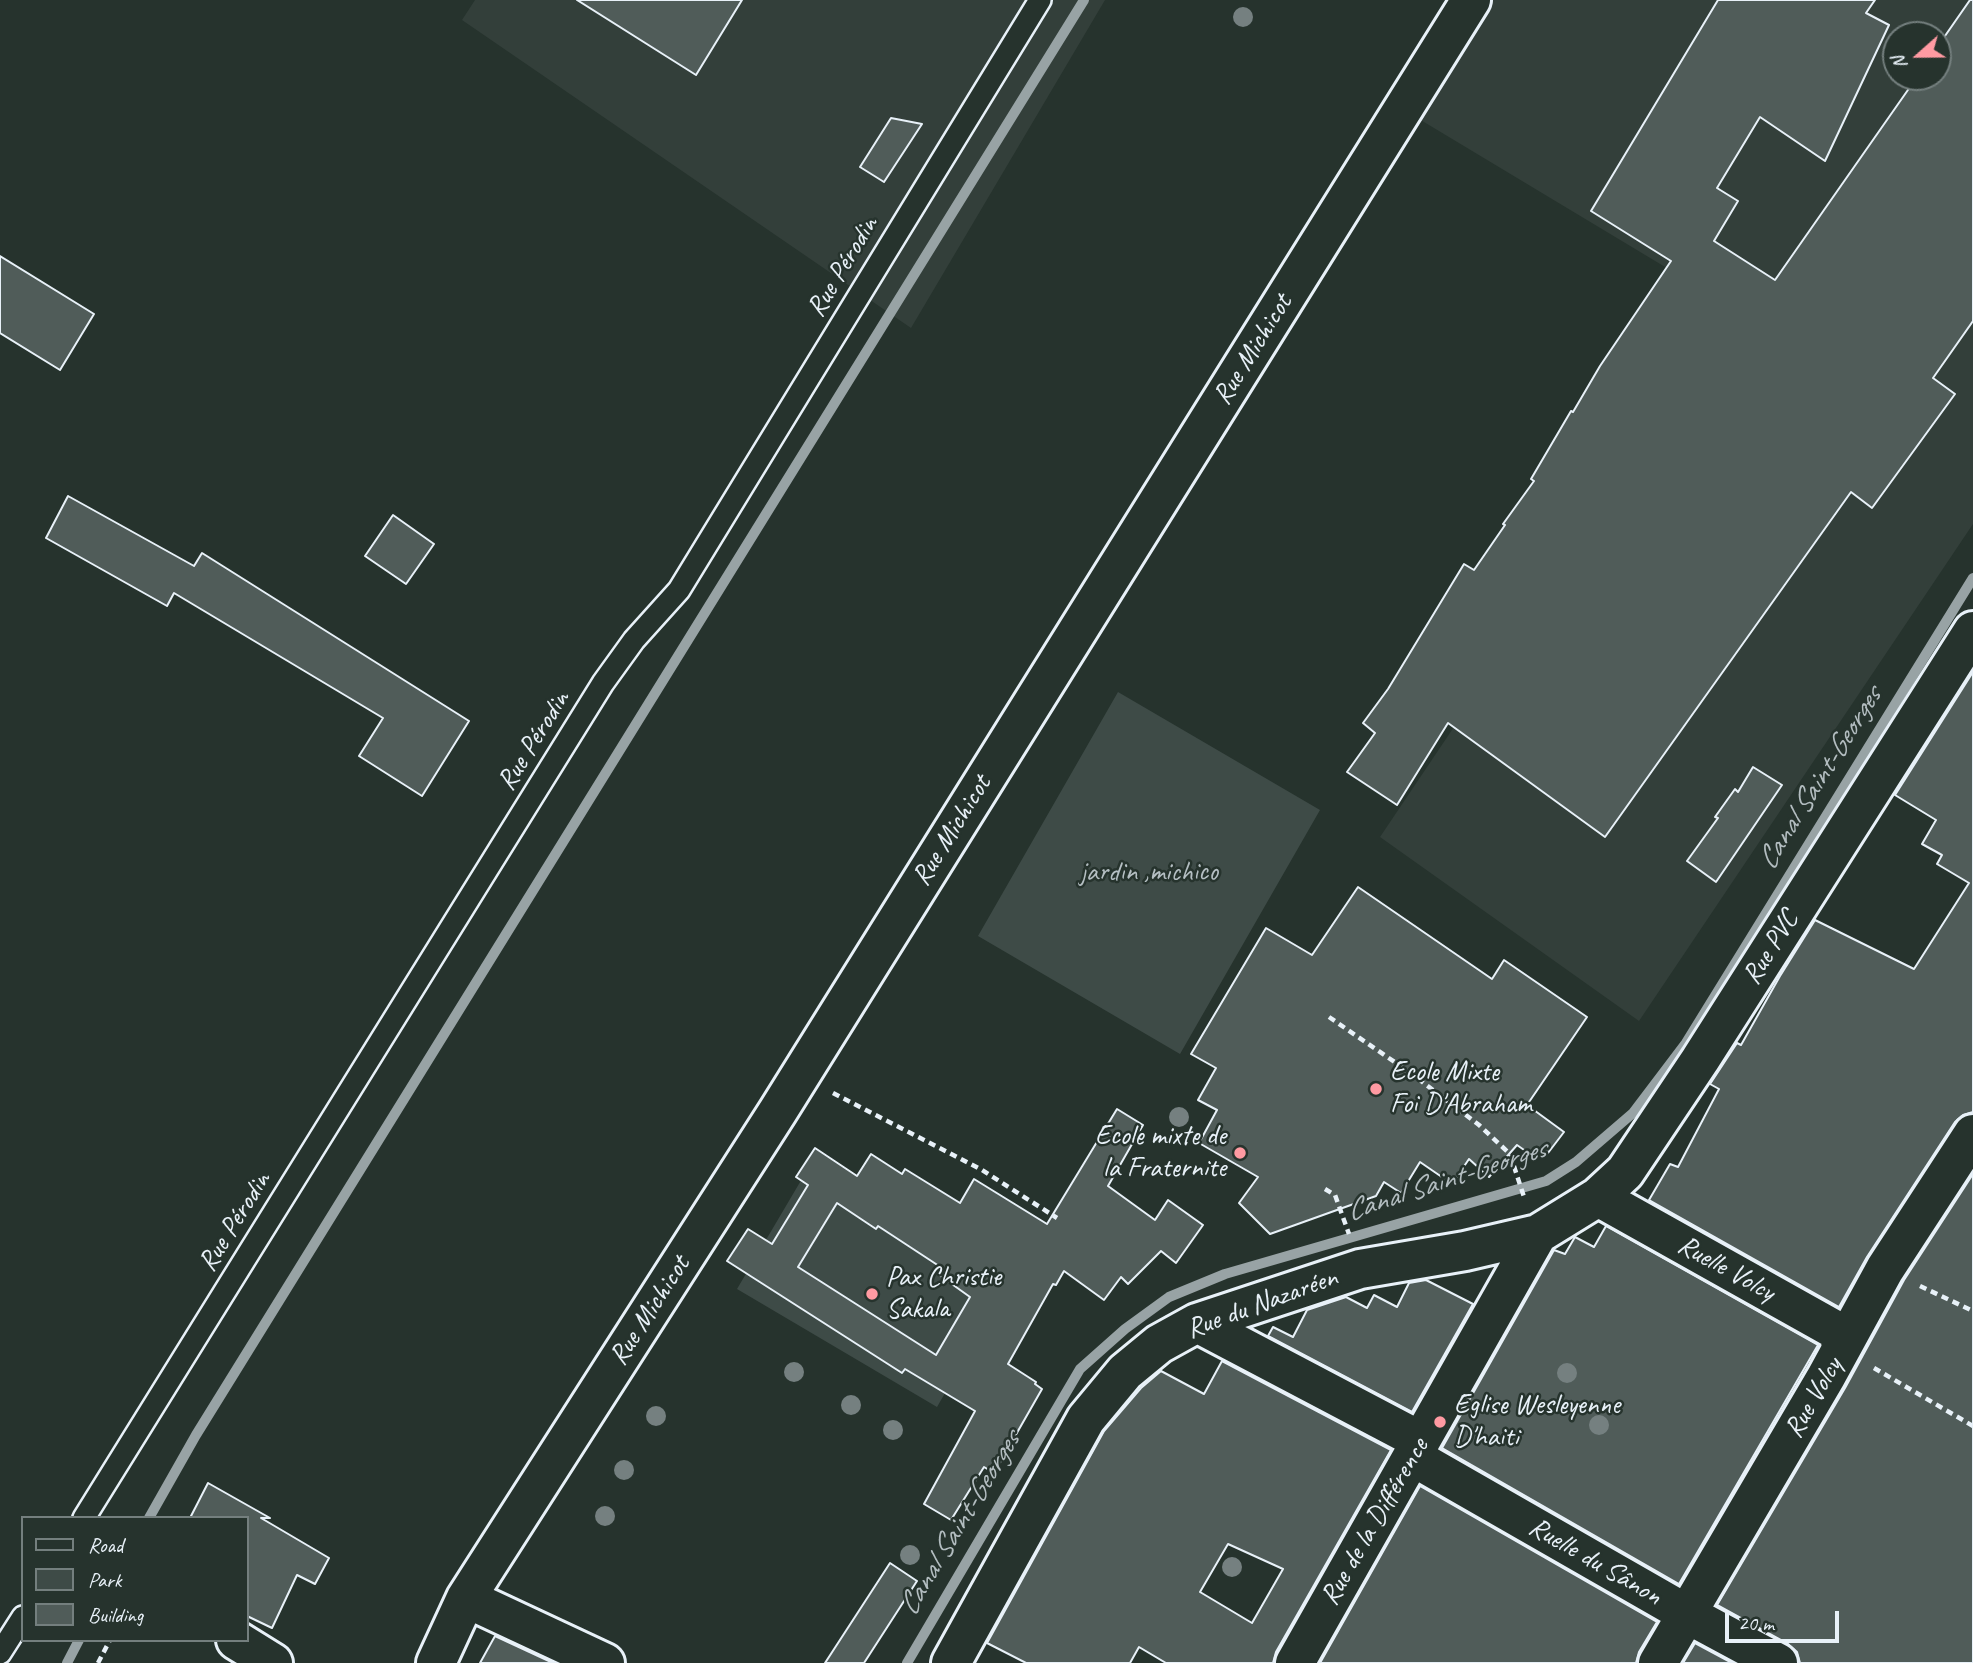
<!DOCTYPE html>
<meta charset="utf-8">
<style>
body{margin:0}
#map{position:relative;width:1973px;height:1663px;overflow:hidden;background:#26332d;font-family:Caveat,sans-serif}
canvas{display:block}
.legend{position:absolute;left:21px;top:1516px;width:228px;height:126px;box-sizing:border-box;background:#26332d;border:2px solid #747f7e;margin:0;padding:9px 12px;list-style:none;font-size:21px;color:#e8f1f8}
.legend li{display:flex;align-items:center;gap:14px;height:35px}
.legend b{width:35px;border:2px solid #747f7e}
.north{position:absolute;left:1882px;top:21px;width:70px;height:70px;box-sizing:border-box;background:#26332d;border:2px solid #747f7e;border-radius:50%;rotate:249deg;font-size:19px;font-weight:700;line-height:28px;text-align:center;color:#e8f1f8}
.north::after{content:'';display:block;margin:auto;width:24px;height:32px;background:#ff9aa2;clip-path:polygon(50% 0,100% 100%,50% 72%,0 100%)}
.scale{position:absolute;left:1725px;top:1611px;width:114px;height:32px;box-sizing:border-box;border:4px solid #e8f1f8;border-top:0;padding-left:9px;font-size:21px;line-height:24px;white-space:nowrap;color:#e8f1f8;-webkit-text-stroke:5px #26332d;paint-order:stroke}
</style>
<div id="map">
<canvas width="1973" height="1663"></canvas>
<ul class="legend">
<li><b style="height:9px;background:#26332d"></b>Road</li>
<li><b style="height:19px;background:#3e4b47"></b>Park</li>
<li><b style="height:19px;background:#505c59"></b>Building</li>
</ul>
<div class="north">N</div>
<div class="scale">20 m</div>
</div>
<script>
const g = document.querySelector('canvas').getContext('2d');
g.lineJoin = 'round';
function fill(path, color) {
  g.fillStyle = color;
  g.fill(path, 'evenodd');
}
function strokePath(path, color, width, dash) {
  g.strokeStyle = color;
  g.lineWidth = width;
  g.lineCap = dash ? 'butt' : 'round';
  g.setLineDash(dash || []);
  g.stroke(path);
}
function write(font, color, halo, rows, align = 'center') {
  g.font = font + ' Caveat,sans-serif';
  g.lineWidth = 5;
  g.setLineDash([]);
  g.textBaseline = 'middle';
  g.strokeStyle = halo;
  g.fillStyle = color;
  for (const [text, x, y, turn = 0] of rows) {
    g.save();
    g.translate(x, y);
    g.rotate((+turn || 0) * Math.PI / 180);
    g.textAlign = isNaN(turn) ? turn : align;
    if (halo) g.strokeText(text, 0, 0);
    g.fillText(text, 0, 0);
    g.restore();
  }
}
fill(new Path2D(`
 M475,0H1105L911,328L462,20Z
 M1475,0H1973V524L1639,1021L1380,837L1735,309L1419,119ZM1896,35H1938V77H1896Z`), '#333f3a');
fill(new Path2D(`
 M1118,692L1320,810L1180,1054L978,936Z
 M806,1172L1005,1289L937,1407L737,1289Z`), '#3e4b47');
strokePath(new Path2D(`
 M149,1518L196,1435L1084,0
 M67,1663L79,1640
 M907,1663L1080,1369L1125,1329L1169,1297L1225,1274L1546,1181L1576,1162L1633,1113L1686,1043L1973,578`), '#98a3a5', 10);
const building = new Path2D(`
 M577,0H742L696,75Z
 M1718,0H1875L1866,13L1889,25L1825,161L1760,117L1717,188L1738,201L1714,241L1775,280L1917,77H1938V46L1970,0H1973V321L1933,378L1955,394L1872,508L1851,492L1605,837L1448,723L1397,805L1347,772L1375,733L1363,723L1388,689L1464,564L1474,570L1505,525L1503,524L1534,481L1531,479L1571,411L1573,412L1600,366L1671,261L1591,211Z
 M891,118L922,124L884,182L860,167Z
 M0,256L94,314L60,370L0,333Z
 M68,496L194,566L202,553L469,721L422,796L359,756L383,718L174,593L167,606L46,538Z
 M393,515L434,544L406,584L365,556Z
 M1973,672V1112L1963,1115L1955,1122L1867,1257L1839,1307L1649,1200L1670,1164L1678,1167L1719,1089L1710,1084L1737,1043L1741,1045L1780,976L1815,920L1914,969L1969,883L1937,864L1942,855L1922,844L1936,820L1895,795Z
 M1753,767L1782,785L1716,882L1687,861L1718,818L1715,817L1735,789L1738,792Z
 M1358,887L1492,979L1504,960L1587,1017L1527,1105L1564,1132L1548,1153L1534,1157L1517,1145L1489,1177L1469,1159L1452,1184L1420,1162L1401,1193L1384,1182L1376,1196L1270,1234L1239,1203L1258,1177L1199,1143L1217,1110L1198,1100L1216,1068L1191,1054L1266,928L1312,955Z
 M1117,1109L1143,1125L1108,1186L1155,1220L1168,1200L1203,1225L1176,1263L1161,1251L1128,1284L1121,1277L1104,1300L1064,1271L1056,1285L1053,1284L1008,1364L1036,1382L1035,1384L1042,1389L994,1473L984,1467L951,1520L924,1504L975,1411L905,1369L902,1373L727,1261L748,1229L772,1244L808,1185L796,1177L815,1148L857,1176L871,1154L902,1174L905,1169L960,1203L974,1179L1047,1224ZM837,1203L876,1229L878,1226L939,1266L935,1272L970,1297L936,1355L798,1267Z
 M1973,1174V1663H1800L1797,1652L1788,1644L1717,1605L1845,1388L1904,1280Z
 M1606,1226L1818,1345L1679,1584L1442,1448L1554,1250L1565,1254L1575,1237L1594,1247Z
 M1426,1280L1473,1304L1412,1412L1268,1336L1273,1327L1293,1337L1307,1310L1346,1297L1367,1308L1374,1295L1397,1307L1409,1283Z
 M1222,1361L1391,1450L1276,1652L1273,1663H1166L1139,1647L1130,1663H1026L987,1643L1104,1431L1141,1388L1161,1371L1204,1394ZM1228,1544L1283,1569L1252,1623L1200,1592Z
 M208,1483L270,1518H261L329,1558L315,1584L297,1575L272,1628L247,1616V1518H190Z
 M1420,1486L1657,1622L1639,1652L1636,1663H1320Z
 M890,1563L917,1581L864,1663H825Z
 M495,1636L553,1663H480Z
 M1695,1643L1732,1663H1683Z`);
fill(building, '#505c59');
strokePath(building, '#e8f1f8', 2);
const service = new Path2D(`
 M84,1518L603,683L634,640L679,590L1040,0
 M0,1653L23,1617`);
const minor = new Path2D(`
 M1598,1197L1839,1332L1841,1349
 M1197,1323L1421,1441
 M1413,1457L1687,1614L1778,1663
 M466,1598L605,1663
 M236,1640L273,1663
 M436,1663L466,1598L778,1111L1471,0
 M951,1663L1086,1419L1125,1372L1159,1344L1197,1323L1360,1269L1465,1251L1538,1234L1598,1197L1625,1172L1700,1060L1973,631
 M1295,1663L1538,1234
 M1658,1663L1826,1377L1885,1269L1973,1134`);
strokePath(service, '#e8f1f8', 26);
strokePath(minor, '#e8f1f8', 44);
strokePath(new Path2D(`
 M1329,1017L1412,1074L1479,1125L1510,1154L1525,1200
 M833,1093L982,1170L1057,1218
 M1325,1189L1335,1195L1349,1234
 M1920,1286L1973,1311
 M1874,1368L1973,1426
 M98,1663L110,1640`), '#e8f1f8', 4.5, [7, 5]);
strokePath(service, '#26332d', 21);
strokePath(minor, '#26332d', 38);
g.fillStyle = '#758080';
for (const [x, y] of [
 [1243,17],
 [1179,1117],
 [794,1372],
 [1567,1373],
 [851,1405],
 [656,1416],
 [1599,1425],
 [893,1430],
 [624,1470],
 [605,1516],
 [910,1555],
 [1232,1567]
]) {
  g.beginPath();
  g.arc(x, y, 10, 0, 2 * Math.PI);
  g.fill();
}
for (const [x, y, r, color] of [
 [1376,1089,7,"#ff9aa2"],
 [1240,1153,7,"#ff9aa2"],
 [872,1294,7,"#ff9aa2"],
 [1440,1422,7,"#ff9aa2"]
]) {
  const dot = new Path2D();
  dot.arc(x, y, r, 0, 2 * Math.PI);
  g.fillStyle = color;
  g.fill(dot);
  strokePath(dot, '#26332d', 2.5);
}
write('28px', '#e8f1f8', '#26332d', [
 ["Rue Pérodin",843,267,-59],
 ["Rue Michicot",1253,350,-58],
 ["Rue Pérodin",534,741,-58],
 ["Rue Michicot",952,831,-58],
 ["Rue PVC",1771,948,-58],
 ["Rue Pérodin",235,1222,-58],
 ["Ruelle Volcy",1726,1269,29],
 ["Rue du Nazaréen",1262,1304,-20],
 ["Rue Michicot",650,1311,-57],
 ["Rue Volcy",1814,1398,-60],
 ["Rue de la Différence",1375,1522,-60],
 ["Ruelle du Sânon",1595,1562,30]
]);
write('28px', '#b5bfc3', '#26332d', [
 ["jardin ,michico",1149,873]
]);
write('28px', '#e8f1f8', '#26332d', [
 ["Ecole Mixte",1390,1073],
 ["Foi D'Abraham",1390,1105],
 ["Ecole mixte de",1226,1137,"right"],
 ["la Fraternite",1226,1169,"right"],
 ["Pax Christie",886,1278],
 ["Sakala",886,1310],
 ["Eglise Wesleyenne",1454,1406],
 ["D'haiti",1454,1438]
], 'left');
write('italic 30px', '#b3bdc0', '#26332d', [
 ["Canal Saint-Georges",1820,779,-58],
 ["Canal Saint-Georges",1446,1181,-18],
 ["Canal Saint-Georges",960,1524,-59]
]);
</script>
